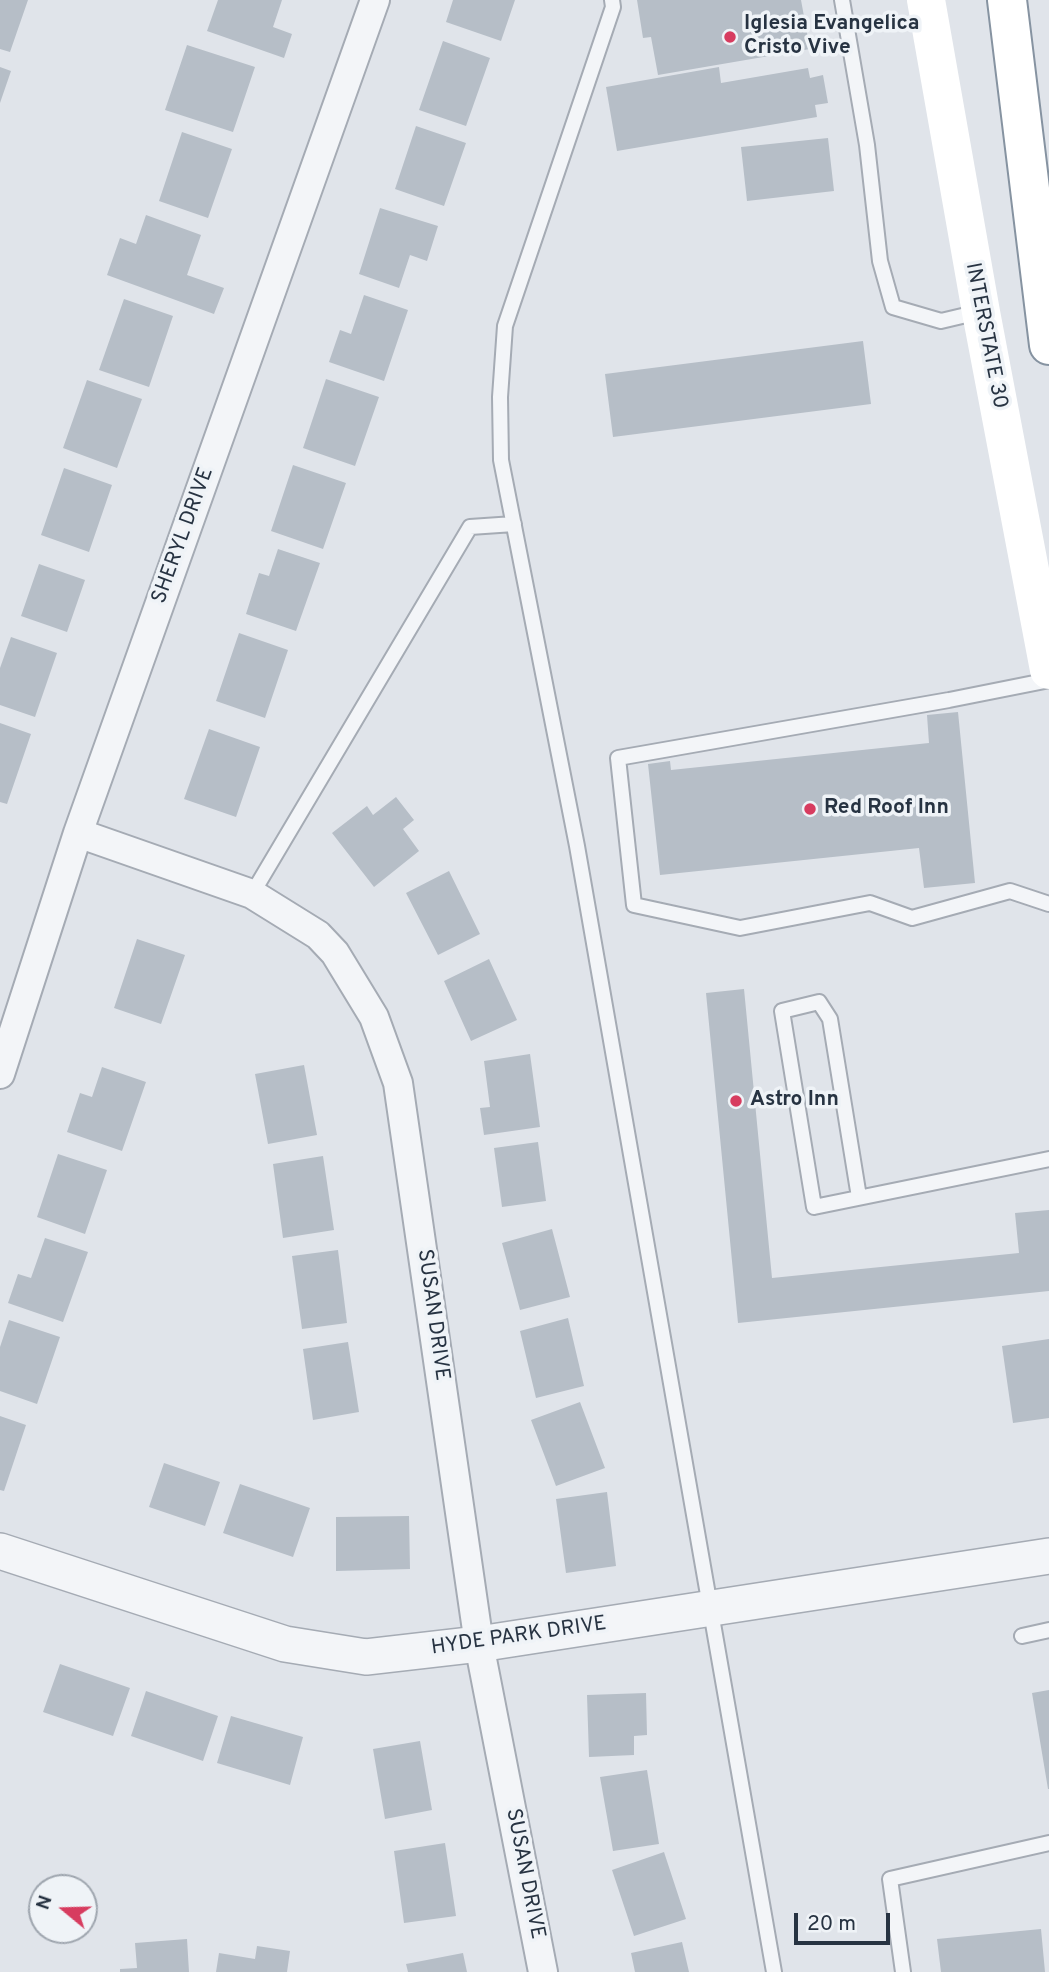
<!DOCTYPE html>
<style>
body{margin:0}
#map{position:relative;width:1049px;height:1972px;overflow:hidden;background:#e0e4ea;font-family:Overpass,sans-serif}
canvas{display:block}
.north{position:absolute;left:28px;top:1874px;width:70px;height:70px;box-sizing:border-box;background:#eff3f7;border:2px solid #9fa6af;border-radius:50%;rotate:289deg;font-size:19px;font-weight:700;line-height:28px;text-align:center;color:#273342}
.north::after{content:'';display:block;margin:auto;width:24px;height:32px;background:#d73c5f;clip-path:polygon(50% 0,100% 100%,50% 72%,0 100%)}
.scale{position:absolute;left:794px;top:1913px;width:96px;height:32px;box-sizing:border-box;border:4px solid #273342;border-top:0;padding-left:9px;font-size:21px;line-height:24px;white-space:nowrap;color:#273342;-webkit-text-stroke:5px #eff3f7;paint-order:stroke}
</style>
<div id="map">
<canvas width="1049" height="1972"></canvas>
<div class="north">N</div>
<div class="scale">20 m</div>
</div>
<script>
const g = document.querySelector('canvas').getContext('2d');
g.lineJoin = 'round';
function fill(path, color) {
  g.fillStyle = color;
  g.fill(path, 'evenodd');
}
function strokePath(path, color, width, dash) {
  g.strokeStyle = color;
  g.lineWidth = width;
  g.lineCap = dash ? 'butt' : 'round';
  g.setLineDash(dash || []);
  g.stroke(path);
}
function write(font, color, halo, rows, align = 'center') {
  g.font = font + ' Overpass,sans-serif';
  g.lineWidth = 7;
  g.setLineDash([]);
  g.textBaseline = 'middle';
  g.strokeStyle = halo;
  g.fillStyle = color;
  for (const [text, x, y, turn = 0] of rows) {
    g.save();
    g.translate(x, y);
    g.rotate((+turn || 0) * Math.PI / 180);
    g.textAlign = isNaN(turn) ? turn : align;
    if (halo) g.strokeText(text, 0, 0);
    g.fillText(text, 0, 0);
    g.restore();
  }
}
fill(new Path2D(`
 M0,0H28L10,52L0,49Z
 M218,0H282L273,27L292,34L284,58L207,31Z
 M453,0H515L501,41L446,22Z
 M637,0H801L810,49L658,75L651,37L643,38Z
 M443,41L490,58L466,126L419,110Z
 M187,45L255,67L233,132L165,110Z
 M0,67L11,71L0,103Z
 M719,67L721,83L808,68L810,78L823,75L828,103L815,105L817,117L617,151L606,87Z
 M416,126L466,143L444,206L395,189Z
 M182,132L232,149L208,218L159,201Z
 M828,138L834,191L747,201L741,147Z
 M380,208L438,226L427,261L410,255L399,288L359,274Z
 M146,215L201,235L187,275L224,288L214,314L107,275L120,238L136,244Z
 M364,295L408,310L384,381L329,362L340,330L351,334Z
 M124,299L173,316L149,387L99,370Z
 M863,341L871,404L613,437L605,374Z
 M326,379L379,397L355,466L303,448Z
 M87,380L142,399L117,468L63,448Z
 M293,465L346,483L323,549L271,531Z
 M64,468L112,485L89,552L41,535Z
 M278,549L320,563L296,631L246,614L259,573L269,576Z
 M39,564L85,580L67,632L21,616Z
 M239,633L288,650L265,718L216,701Z
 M11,637L57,653L35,717L0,705V668Z
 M958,712L975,883L924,888L919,848L660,875L648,764L670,761L671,770L929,743L927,715Z
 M0,723L31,734L7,804L0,802Z
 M209,729L260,747L236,817L184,799Z
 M396,797L414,820L403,829L419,851L374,887L332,833L367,806L373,815Z
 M449,871L480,934L438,955L406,893Z
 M137,939L185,955L161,1024L114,1008Z
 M489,959L517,1020L471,1041L444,981Z
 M744,989L772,1278L1019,1253L1015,1213L1049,1210V1291L738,1323L706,993Z
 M530,1054L540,1127L484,1135L480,1108L490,1107L484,1061Z
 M304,1065L317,1135L268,1144L255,1074Z
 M102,1067L146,1082L122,1151L67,1132L80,1093L92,1097Z
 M538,1142L546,1201L502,1207L494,1148Z
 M58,1154L107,1170L85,1234L37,1217Z
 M323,1156L334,1230L283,1238L273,1164Z
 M552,1229L570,1297L520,1310L502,1243Z
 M45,1238L88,1252L63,1322L8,1303L18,1274L31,1278Z
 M338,1250L347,1323L302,1329L292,1256Z
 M568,1318L584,1386L536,1398L520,1331Z
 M9,1320L60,1337L37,1404L0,1391V1347Z
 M1049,1339V1418L1013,1423L1002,1346Z
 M348,1342L359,1412L313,1420L303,1349Z
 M580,1402L605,1468L556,1486L531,1420Z
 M0,1416L26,1425L4,1491L0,1490Z
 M164,1463L220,1482L205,1526L149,1507Z
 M240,1484L310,1508L293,1557L223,1533Z
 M607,1492L616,1566L566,1573L556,1499Z
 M409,1516L410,1569L336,1571V1517Z
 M60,1664L130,1688L113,1736L43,1712Z
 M1049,1690V1789H1048L1032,1693Z
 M146,1691L218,1716L203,1761L131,1736Z
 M646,1693L647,1735L634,1736V1755L589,1757L587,1695Z
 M231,1716L303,1737L290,1785L217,1763Z
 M420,1741L432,1810L385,1819L373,1749Z
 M647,1770L659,1844L613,1851L600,1777Z
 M445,1843L456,1916L404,1923L394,1851Z
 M664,1852L686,1919L634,1936L612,1870Z
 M1041,1929L1045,1972H941L937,1939Z
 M187,1939L189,1972H120V1969L137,1968L135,1943Z
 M682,1942L689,1972H635L631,1953Z
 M257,1946L290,1951L287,1972H216L219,1953L255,1959Z
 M463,1953L467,1972H408L406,1964Z`), '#b6bec7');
const service = new Path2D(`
 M612,0L613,7L505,326L500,397L501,460L577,846L774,1972
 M842,0L867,145L880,261L893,307L941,321L979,312
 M1049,680L949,700L618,758L634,905L740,928L870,903L912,918L1010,891L1049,904
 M252,894L470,527L514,524
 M859,1197L830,1019L819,1002L782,1011L814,1207L1049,1159
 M1022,1636L1049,1630
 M903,1972L890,1879L1049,1843`);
const minor = new Path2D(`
 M78,833L252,894L318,935L335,953L374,1017L398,1083L479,1644L543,1972
 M0,1074L78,833L375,0`);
const tertiary = new Path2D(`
 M0,1551L285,1644L366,1657L479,1644L1049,1556`);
const motorway = new Path2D(`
 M1007,0L1049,345`);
strokePath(service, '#a5abb4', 18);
strokePath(minor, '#a5abb4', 32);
strokePath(tertiary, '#a5abb4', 38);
strokePath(motorway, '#8693a1', 42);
strokePath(service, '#f3f5f8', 14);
strokePath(minor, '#f3f5f8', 28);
strokePath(tertiary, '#f3f5f8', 35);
strokePath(new Path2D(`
 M926,0L981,312L1049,670`), '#fff', 38);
strokePath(motorway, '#fff', 38);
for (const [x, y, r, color] of [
 [730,37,7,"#d73c5f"],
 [810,809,7,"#d73c5f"],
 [736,1101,7,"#d73c5f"]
]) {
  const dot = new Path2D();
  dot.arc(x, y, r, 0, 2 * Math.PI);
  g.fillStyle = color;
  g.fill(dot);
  strokePath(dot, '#eff3f7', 2.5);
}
write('bold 21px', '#273342', '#eff3f7', [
 ["Iglesia Evangelica",744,25],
 ["Cristo Vive",744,49],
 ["Red Roof Inn",824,809],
 ["Astro Inn",750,1101]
], 'left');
write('21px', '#273342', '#eff3f7', [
 ["INTERSTATE 30",985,336,79],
 ["SHERYL DRIVE",184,536,-70],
 ["SUSAN DRIVE",432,1315,82],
 ["HYDE PARK DRIVE",519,1637,-8],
 ["SUSAN DRIVE",524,1874,79]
]);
</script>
